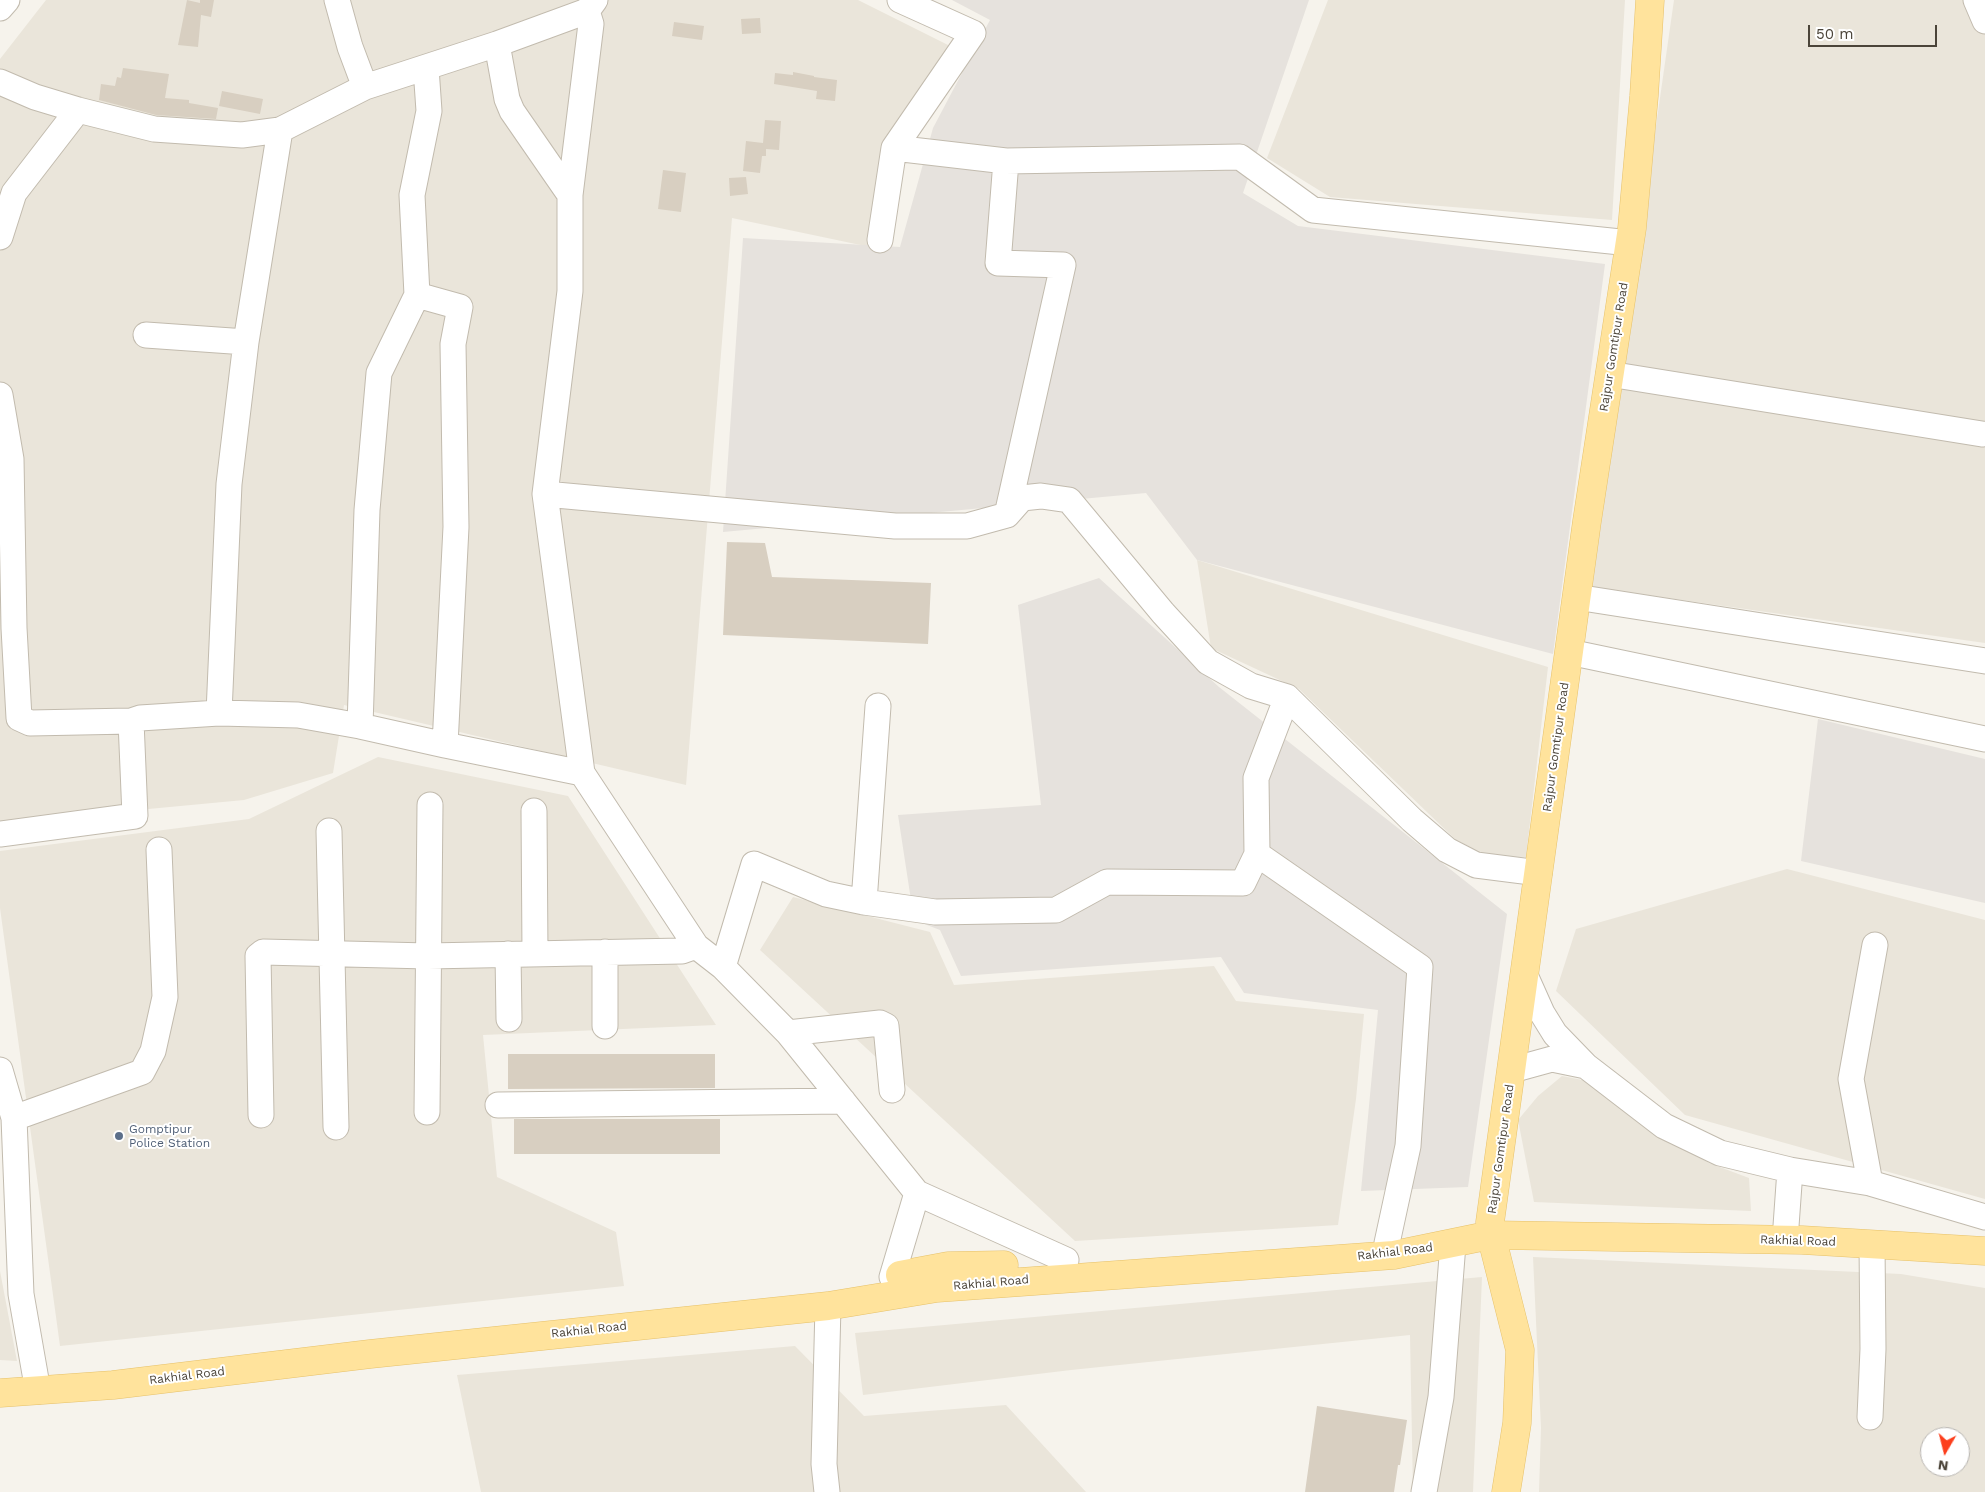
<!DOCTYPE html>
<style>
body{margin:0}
#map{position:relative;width:1985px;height:1492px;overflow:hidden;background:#f6f3ec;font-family:"Work Sans",sans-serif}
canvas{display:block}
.north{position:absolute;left:1920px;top:1427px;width:50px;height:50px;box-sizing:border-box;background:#fff;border:1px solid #b7b4b0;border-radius:50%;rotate:188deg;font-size:14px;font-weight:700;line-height:20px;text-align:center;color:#4b4439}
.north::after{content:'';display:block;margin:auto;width:18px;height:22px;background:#fc3f1d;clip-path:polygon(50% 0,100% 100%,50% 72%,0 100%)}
.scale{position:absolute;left:1808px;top:25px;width:129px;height:22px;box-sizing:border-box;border:2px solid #4b4439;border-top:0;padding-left:6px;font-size:15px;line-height:18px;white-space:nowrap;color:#4b4439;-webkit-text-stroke:4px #fff;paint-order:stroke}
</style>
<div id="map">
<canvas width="1985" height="1492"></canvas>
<div class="north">N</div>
<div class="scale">50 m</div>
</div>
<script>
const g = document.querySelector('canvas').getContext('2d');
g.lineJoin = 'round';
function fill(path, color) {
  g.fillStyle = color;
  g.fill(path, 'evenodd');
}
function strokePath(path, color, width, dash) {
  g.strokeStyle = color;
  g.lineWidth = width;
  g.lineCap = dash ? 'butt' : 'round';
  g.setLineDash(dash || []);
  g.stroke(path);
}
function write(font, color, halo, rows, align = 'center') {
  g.font = font + ' "Work Sans",sans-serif';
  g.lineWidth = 4;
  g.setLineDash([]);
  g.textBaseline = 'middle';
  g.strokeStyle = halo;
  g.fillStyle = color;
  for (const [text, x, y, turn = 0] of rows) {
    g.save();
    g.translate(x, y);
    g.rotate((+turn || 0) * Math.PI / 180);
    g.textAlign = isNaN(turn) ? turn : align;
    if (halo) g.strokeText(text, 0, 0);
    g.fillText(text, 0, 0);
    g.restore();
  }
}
fill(new Path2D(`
 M46,0H858L950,46L870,247L732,218L686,785L344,705L333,773L244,800L0,823V59Z
 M1328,0H1625L1612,220L1330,197L1267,158Z
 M1674,0H1985V643L1590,587Z
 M1197,560L1548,667L1526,857L1486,856L1455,839L1299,689L1211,648Z
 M378,757L568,796L716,1025L483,1035L497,1177L616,1232L624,1286L60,1346L0,908V851L249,819Z
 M1787,869L1985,920V1199L1685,1115L1556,991L1576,929Z
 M793,897L930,932L954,985L1214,966L1236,1001L1364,1014L1356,1099L1338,1225L1075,1241L760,950Z
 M1562,1076L1593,1082L1658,1130L1709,1163L1749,1178L1751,1211L1534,1202L1518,1120L1538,1096Z
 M1533,1257L1901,1274L1985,1288V1492H1539L1541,1428ZM1930,1437H1960V1467H1930Z
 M0,1271L17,1361L0,1360Z
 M1482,1277L1473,1492H1413L1410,1335L1071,1370L863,1395L855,1333Z
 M795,1346L864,1416L1006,1405L1086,1492H481L457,1375Z`), '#eae5da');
fill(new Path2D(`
 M952,0H1309L1243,193L1298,226L1605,264L1553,654L1197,560L1146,493L723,532L743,238L900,247L933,128L990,20Z
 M1099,578L1219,687L1507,914L1468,1187L1361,1191L1378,1010L1244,993L1221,957L961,976L940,930L914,920L898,815L1041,805L1018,605Z
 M1818,719L1985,759V903L1801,861Z`), '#e6e2dd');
fill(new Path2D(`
 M187,0L200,3V0H214L211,17L201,15L198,47L178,45Z
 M760,18L761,33L742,34L741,19Z
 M674,22L704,26L702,40L672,36Z
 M123,68L169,74L165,98L189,100V103L218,108L216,119L156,115L99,100L101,84L115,86L117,77L121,78Z
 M793,72L814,76V77L837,80L835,101L816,99L817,91L774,84L775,73L793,75Z
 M222,91L263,99L260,114L219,106Z
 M765,120L781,121L779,150L766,149V156H762L760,173L743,171L746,141L763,143Z
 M663,170L686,173L681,212L658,209Z
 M746,177L748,194L730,196L729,178Z
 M727,542L765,543L772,577L931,583L928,644L723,635Z
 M508,1054H715V1088L508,1089Z
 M514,1119H720V1154H514Z
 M1317,1406L1407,1420L1400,1465H1398L1394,1492H1305Z`), '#d8cfc1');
const minor = new Path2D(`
 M337,0L350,47L365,87
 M1976,0L1985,21
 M0,8L7,0
 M587,11L591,24L570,195V291L545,494L582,773L696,946L723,967L788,1033L917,1193L1066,1260
 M497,44L507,99L512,111L570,195
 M426,68L429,111L412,195L417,295L460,307L453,344L456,527L445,745L582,773
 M0,82L35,97L78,110L154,129L242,135L280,130L365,87L497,44L587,11L595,0
 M894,148L1006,161L998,263L1063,265L1007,515
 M1006,161L1240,157L1313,210L1630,243
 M0,237L14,193L78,110
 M880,240L894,148L973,33L900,0
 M146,335L246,342
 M1609,374L1982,434
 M0,395L11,459L14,628L19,718L30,723L131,721L140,718L219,713L229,484L246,342L280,130
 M545,494L895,526H967L1007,515L1022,498L1041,496L1069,500L1163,613L1208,662L1251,686L1287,697L1412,820L1447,850L1476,865L1539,873
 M1576,597L1985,661
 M1569,652L1985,739
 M1287,697L1256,778L1257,854L1420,967L1408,1146L1387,1243
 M219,713L298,715L360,726L367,510L379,373L417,295
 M360,726L445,745
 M534,811L535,954
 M329,831L336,1127
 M0,834L135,816L131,721
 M864,902L878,706
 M508,954L509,1019
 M723,967L754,864L826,894L864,902L935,912L1056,910L1107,882L1243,883L1257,854
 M1525,975L1542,1013L1555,1034L1586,1066L1664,1126L1720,1153L1790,1170L1870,1183L1985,1217
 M605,1026V952
 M788,1033L880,1023L886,1026L892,1090
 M0,1070L14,1118L21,1294L38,1391
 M1512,1070L1552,1059L1586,1066
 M498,1105L843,1101
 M427,1112L430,805
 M261,1115L258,956L263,952L428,956L682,951L696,946
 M14,1118L142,1072L153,1051L165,997L159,850
 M1870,1183L1851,1079L1875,945
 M1785,1240L1790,1170
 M892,1277L917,1193
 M1870,1417L1873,1349L1872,1244
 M827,1492L824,1464L828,1306
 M1424,1492L1441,1397L1453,1244`);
const major = new Path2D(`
 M900,1275L948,1266L1004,1265
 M0,1393L113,1385L370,1354L828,1306L937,1288L1394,1255L1491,1235L1802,1240L1985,1251
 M1506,1492L1517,1423L1520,1350L1491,1235L1490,1222L1587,521L1632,228L1644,96L1650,0`);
strokePath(minor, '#c2bbae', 27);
strokePath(major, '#e6c16a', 29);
strokePath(minor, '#fff', 25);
strokePath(major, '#ffe39c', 28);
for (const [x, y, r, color] of [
 [119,1136,5,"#5c6f8a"]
]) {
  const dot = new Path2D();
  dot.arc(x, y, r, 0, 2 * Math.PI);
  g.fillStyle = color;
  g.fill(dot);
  strokePath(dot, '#fff', 2);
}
write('12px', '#4b4439', '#fff', [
 ["Rajpur Gomtipur Road",1614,347,-81],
 ["Rajpur Gomtipur Road",1556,747,-82],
 ["Rajpur Gomtipur Road",1501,1149,-82],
 ["Rakhial Road",1798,1241,2],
 ["Rakhial Road",1395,1252,-7],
 ["Rakhial Road",991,1283,-5],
 ["Rakhial Road",589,1330,-6],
 ["Rakhial Road",187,1376,-7]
]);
write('12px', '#4e5e75', '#fff', [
 ["Gomptipur",129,1129],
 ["Police Station",129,1143]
], 'left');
</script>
